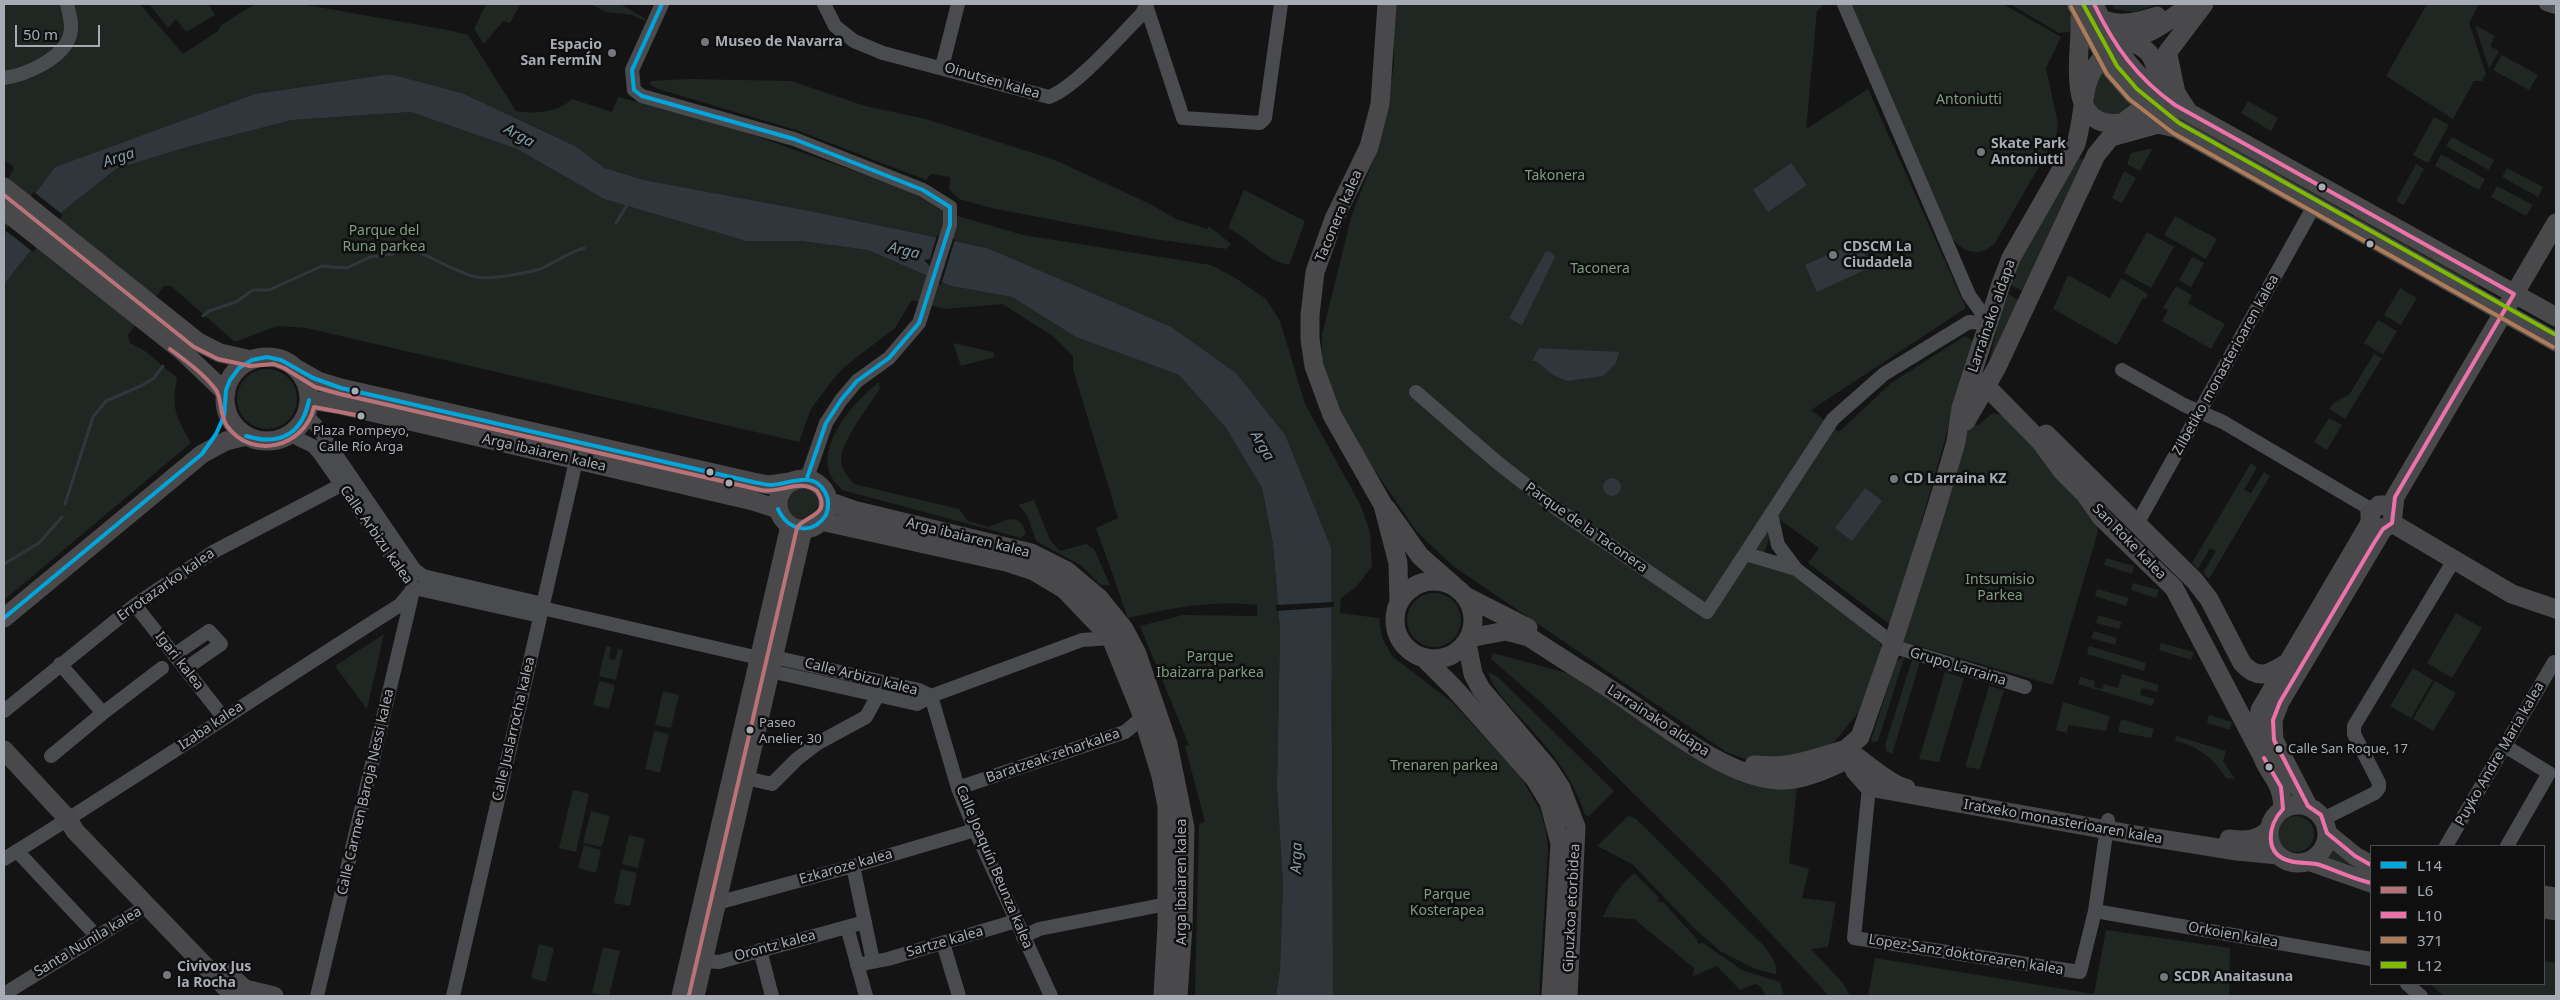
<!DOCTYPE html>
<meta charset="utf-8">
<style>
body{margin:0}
#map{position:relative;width:2560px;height:1000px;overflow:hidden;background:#141415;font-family:"Noto Sans",sans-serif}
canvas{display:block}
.frame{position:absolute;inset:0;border:5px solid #a7acb4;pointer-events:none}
.legend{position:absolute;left:2370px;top:845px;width:175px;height:140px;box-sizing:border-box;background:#0f0f10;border:1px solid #4c4e52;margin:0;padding:6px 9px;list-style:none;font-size:15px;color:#a7acb4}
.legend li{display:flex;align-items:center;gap:10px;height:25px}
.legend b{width:25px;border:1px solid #4c4e52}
.scale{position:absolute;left:15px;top:25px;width:85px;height:22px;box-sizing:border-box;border:2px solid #a7acb4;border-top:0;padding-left:6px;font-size:15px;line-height:18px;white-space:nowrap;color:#a7acb4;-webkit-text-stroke:4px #0f0f10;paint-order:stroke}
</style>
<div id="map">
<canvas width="2560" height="1000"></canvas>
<div class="frame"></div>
<ul class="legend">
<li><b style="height:6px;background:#00a5db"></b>L14</li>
<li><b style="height:6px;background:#b97378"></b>L6</li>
<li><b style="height:6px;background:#ed72aa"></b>L10</li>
<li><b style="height:6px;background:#b07c57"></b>371</li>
<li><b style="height:6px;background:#7fba00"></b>L12</li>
</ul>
<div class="scale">50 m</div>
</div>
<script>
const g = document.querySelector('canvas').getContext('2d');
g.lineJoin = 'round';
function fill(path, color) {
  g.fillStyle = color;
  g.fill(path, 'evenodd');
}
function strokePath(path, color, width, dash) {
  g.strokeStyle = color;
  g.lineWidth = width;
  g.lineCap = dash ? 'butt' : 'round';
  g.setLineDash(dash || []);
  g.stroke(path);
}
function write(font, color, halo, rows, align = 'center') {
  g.font = font + ' "Noto Sans",sans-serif';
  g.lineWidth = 5;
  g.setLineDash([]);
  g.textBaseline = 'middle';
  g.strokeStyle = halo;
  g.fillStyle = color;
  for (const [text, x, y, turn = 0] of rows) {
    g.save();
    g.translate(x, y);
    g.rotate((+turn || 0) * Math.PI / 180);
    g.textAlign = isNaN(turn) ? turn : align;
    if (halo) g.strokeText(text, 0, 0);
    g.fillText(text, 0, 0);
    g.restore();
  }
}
fill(new Path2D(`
 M4,4H140L183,54L218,31L221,25L255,4H301L448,30L468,35L516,111C535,114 557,113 572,99L612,112L618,97L711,120L868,176L915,194L944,212L1023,235L1211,265L1237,279L1266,299L1280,321L1305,404L1361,506L1370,532L1372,566L1357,586L1341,598L1340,613L1379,618L1382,638L1392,656L1452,702L1521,777L1540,810L1546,831L1548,850L1539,996H1333L1332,684L1285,435L987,248L810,211L644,180L605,168L575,146L462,93L390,74L255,94L55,167L4,235V185L13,170V166L4,160Z
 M149,4H208L215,15L186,32L176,19L168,28Z
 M486,4H520L510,23L503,21L484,44L474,29Z
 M591,4H620L646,19L645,21L633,15L606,12Z
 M1394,4H1824L1817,11L1806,129L1868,89L1966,308L1811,410L1839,432L1891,383L1965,336L1973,341L1892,626L1808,563L1819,548L1776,517L1764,554L1870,633L1880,643L1882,651L1858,713L1835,741L1817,754L1756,763L1726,752L1453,566L1417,532L1347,430L1331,394L1322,359V335L1352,214L1379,146L1394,65Z
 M1850,4H2003L2061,37L2046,68L2058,124L2056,137L1995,243C1978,259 1963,252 1950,236Z
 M2010,4H2065L2074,23L2069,32L2059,33Z
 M2112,4H2160L2134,12L2114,9Z
 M2427,4H2472L2478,6L2469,23L2486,74L2482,81H2474L2453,119L2386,76Z
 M2475,25L2495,36L2490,46L2499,51L2489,69Z
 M2502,55L2538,75L2529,90L2493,70Z
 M2102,69L2132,103L2113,118L2092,106L2093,89Z
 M689,79L791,81L865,106L926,119L1055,160L1150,204L1176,219L1207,229L1209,226L1231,244L1226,249L1154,239L991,208L959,199L949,189L950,177L931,174L926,180L799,131L658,89L650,84L651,81Z
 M2248,101L2278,118L2271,131L2241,113Z
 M411,112L517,149L604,199L746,241H801L868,250L951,286L1012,297L1076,337L1179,375L1226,428L1262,488L1273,544L1280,629L1277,788L1283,884L1280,969L1276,996H1195L1199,824L1205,822L1185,746L1189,745L1140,626L1183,615L1257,616V605C1213,600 1170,608 1128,618L1096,528L1118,518L1073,369V356L1053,336L1002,304L945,309L912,300L895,328L843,368L831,382L811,409L799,442L306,328L277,326L235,342L171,286H164L128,335L130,343L145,351L177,378C171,408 176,417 191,443L4,600V284L63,211L116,169L187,147L292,120Z
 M2434,117L2449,125L2428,163L2413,155Z
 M2187,119L2346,209L2344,212L2185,122Z
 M2452,137L2494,160L2489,170L2446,146Z
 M2153,148L2140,171L2127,164L2131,153Z
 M2441,154L2485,179L2479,190L2435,166Z
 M2079,158L2086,161L2026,293L2009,284L2019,258Z
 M2416,164L2424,169L2404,205L2396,201Z
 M2507,168L2543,187L2538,197L2502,177Z
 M2124,171L2136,178L2122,203L2112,198Z
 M2497,186L2533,205L2526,216L2491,197Z
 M1244,190L1305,221L1289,265C1265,260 1250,239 1228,228Z
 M2355,214L2479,284L2477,288L2353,218Z
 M2175,216L2217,239L2206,259L2164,235Z
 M2147,232L2174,247L2151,288L2124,273Z
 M2192,257L2204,263L2191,287L2179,280Z
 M2068,275L2110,298L2121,278L2148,294L2146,299L2143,298L2117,345L2053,309Z
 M2176,286L2192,295L2188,303L2225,324L2211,349L2162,321L2168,310L2163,308Z
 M2400,288L2417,298L2401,325L2384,315Z
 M2005,292L2022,302L1989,364Z
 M2378,320L2397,331L2383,355L2364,343Z
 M953,343L993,352L995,357L961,366Z
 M2374,354L2382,358L2345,419L2329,409L2333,403L2349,395Z
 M237 399a30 30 0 1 1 60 0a30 30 0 1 1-60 0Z
 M879,382L880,389C870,403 840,444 841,460C842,470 848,477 854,484L959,509L968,521L989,527C1003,521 1020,510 1026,534L1021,538L842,490C839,486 834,482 832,478C815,444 855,401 879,382Z
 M1993,413L2002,415L2041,451L2048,468L2079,499L2095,520L2098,531L2053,685L1904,642L1903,636L1960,444L1970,424L1978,425Z
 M2329,418L2342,425L2327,450L2314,442Z
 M2251,463L2257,467L2244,490L2251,493L2264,472L2270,476L2209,579L2203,573L2216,551L2210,548L2198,569L2192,563Z
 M786 503a16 16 0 1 1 32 0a16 16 0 1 1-32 0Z
 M1034,500L1050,540L1060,551L1086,544L1094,549L1110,585H1101L1082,566L1036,541L1027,515L1018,505Z
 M2106,558L2134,566L2132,574L2104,565Z
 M2133,583L2159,590L2156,598L2131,590Z
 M2097,589L2129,598L2126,606L2095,596Z
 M1407 620a27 27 0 1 1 54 0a27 27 0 1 1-54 0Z
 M2456,613L2482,628L2452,678L2427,663Z
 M2098,615L2122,622L2119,629L2096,623Z
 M2094,631L2117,638L2115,645L2091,638Z
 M384,634L367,709L335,666Z
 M2161,643L2194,652L2191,660L2159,650Z
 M606,646L611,647L609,659L615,660L618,649L623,650L616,680L599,676Z
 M2089,646L2146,663L2144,671L2087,654Z
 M1493,653L1578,676L1649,721L1797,787L1789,863L1809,869L1802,898L1836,902L1828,947L1811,949L1843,983L1850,996H1829L1720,879L1544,705L1491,659Z
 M1905,655L1878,741L1873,742L1871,740L1896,662Z
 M1913,657L1920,662L1892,754L1887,751L1885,745Z
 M2413,668L2433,680L2411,718L2390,706Z
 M1488,672L1498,677L1614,791L1589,816L1585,815C1574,779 1552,752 1527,725C1512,708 1495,693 1488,672Z
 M1945,672L1964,678L1939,762L1919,759Z
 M2122,674L2159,685L2157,692L2142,688L2140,695L2155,699L2152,706L2078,684L2080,677L2095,681L2094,687L2102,689L2104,684L2118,688Z
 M599,681L615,685L609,709L593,705Z
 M2435,681L2456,693L2433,731L2413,719Z
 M1989,686L2004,690L1980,769L1965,767Z
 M663,691L679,695L671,728L655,725Z
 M2063,702L2110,716L2106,731L2068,725L2067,733L2056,730Z
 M2209,715L2232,722L2230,730L2207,723Z
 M2121,719L2154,729L2151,738L2118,732Z
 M654,731L669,734L660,773L645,769Z
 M2176,736L2226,751L2223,761L2235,779L2226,778C2214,759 2197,745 2175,741Z
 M573,790L589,794L576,852L559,848Z
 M591,811L610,816L602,847L583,843Z
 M2278 834a18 18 0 1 1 36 0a18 18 0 1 1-36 0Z
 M1628,816L1635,818L1763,945C1770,954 1778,962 1776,974L1758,970L1720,951L1694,928L1632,864L1597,846Z
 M629,835L645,839L638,868L622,864Z
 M584,845L601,850L596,873L578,868Z
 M2331,846L2371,872L2321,861Z
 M621,869L637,873L630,906L614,903Z
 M1634,873L1658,897L1659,902H1663L1697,939L1698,944L1703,943L1742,970L1780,982L1784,996H1766L1761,987L1756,984L1740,990L1717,966L1693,976L1694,968L1634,919L1603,917C1611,899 1619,886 1634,873Z
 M2106,930L2230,948L2229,996H1868L1875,958L2094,994Z
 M539,944L554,948L546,982L531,978Z
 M603,947L620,951L609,996L592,993Z
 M2544,961L2556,963V996H2444L2430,984H2544Z`), '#202621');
fill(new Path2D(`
 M390,74L462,93L575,146L605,168L644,180L810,211L987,248L1171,327L1236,373L1285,435L1331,548L1333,996H1276L1280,969L1283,884L1277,788L1280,629L1273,544L1262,488L1226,428L1179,375L1076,337L1012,297L951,286L868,250L801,241H746L604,199L517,149L411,112L292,120L187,147L116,169L63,211L4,284V235L55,167L255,94Z
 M1791,163L1807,185L1768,212L1753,190Z
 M1859,241L1871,267L1817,292L1805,265Z
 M1546,251L1551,252L1555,257L1522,325L1509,318Z
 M1539,348L1619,352L1616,363L1603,376L1567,381L1553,375L1536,361H1532Z
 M1603 487a9 9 0 1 1 18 0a9 9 0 1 1-18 0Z
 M1865,488L1882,501L1852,541L1835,528Z`), '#30373c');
fill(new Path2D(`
 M34,192L63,215L33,252L5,230Z
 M937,235L955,239L941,285L926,278L930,266L924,260L930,259Z
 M1334,602V607L1276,611V605Z`), '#141415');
strokePath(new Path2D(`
 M616,223L629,202
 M203,316L209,311L236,302L253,290H269L322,266L347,268L370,257L393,254L401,248L412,249C433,258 454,271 476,277C489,280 527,273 540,269C555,263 568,252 584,248
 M65,504L93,417L106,401L143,385L154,378L163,366
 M4,564L39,543L62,517`), '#30373c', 3);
strokePath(new Path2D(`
 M662,4L632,70L634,90L642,96L794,139L923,190L950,207V225L919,323L889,358L857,381L841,400L826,423L807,478
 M824,4L835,26L854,41L883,53L1049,97C1076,87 1119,37 1141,15L1147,4
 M1844,4L1969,295L1989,323
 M2546,4L2556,7
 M1146,5L1183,118L1260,123L1265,118L1281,4
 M942,67L958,4
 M4,78C26,75 64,58 70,35C73,25 69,13 67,4
 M2122,370L2184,405L2223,422L2372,510
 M1416,392L1498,463L1557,509L1707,612L1833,419L1884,374L1969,322L1989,323
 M306,415L315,424L414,569L423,576L543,604
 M290,435L313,446L320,454L414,588L540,616
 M1771,514L1778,545L1796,569L1886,638L1892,646L2025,687
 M2137,524L2314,206
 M1746,554L1796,569
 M135,605L223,717
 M542,608L759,658
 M174,655L209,631L221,644L185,669
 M774,657L919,690L931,696
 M770,671L917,704L931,696L1082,640L1111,638
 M931,696L958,788L975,830L1051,996
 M4,711L135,605L213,552L341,485
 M103,713L162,668
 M2505,746L2549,773L2507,846
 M51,756L103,713L60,664
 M746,778L772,784L797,759L818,743L866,717L878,695
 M1869,787L1854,938L2080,972L2095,911L2108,820
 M958,788L1125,732L1143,717
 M2323,819L2375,793L2379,788V783L2354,734V726L2454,560
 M2446,846L2554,662
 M17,851L90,929
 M4,859C137,777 267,689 400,605L414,588
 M853,866L873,961
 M717,903L853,866L975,830
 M2095,911L2371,959
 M847,927L866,996
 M1023,937L1039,929L1167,904
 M943,943L959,996
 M760,950L772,996
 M703,961L719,962L865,922
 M857,965L888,959L1016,921
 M2407,984L2421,996
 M4,994L147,906
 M317,996L413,591
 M453,996L576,461`), '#4a4b4e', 14);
strokePath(new Path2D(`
 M1387,4L1380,104L1369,147L1334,219L1315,272L1310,315V339L1314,366L1332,415L1383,505L1398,563L1399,603
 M2076,4L2112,70L2133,94L2176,128L2556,342
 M2094,4C2114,49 2133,77 2175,105L2556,317
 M2080,18C2082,54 2062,130 2122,123
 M2101,19C2121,27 2137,22 2157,16
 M2124,41C2149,46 2153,55 2159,78
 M2168,55L2176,93L2187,110
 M2111,137L2158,124L2176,128
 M4,187L198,342L220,353L251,360
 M4,210L181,350L226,393
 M225 399a42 42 0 1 1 84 0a42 42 0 1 1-84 0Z
 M297,369L318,381L341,388L753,482L769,485L790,482
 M1986,386L2040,441L2062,471L2085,494L2102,518L2174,588L2260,752
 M309,400L337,404L753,501L778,509
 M1966,421L1997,367L2096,155L2122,123L2146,105L2167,53L2204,4
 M2046,434L2195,581L2209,599L2242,663C2258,681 2269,674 2287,663
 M778 504a25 25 0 1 1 50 0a25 25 0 1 1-50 0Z
 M828,501L853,510L1031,553L1067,571L1099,598L1124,629L1137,654L1168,744L1185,828L1183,926L1178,996
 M1386,508L1420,556L1453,585
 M2393,512L2386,505H2379L2370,513C2369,522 2374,528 2383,529L2392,523L2395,497L2556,223
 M821,521L1006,562L1034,571L1064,589L1111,638L1143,717L1161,776L1167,806V925L1163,996
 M2392,523L2512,594L2556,609
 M1395 620a39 39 0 1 1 78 0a39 39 0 1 1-78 0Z
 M1467,597L1528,628
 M4,618L202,454L226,441L246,436
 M1469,638L1506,631L1529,637C1559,657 1589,675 1619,695C1662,724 1726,777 1778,780C1800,781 1820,772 1840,763L1846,749L1860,737L1892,646L1935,513L1956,442L1961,408L2001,284L2011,258L2076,144C2082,124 2082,104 2087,84C2097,50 2125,44 2153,30C2166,23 2179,13 2191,4
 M1467,643L1473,674L1481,689L1548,768L1561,788L1576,827L1568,996
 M1424,658L1455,689L1535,779L1549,802L1560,843L1551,996
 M1846,749L1855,771L1869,787L2130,834L2237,851L2278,855
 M1846,749C1862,759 1889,785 1906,788
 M4,750L68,819L75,831L234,996
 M1754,765C1790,769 1812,759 1846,749
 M2269 834a29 29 0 1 1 58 0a29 29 0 1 1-58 0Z
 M2308,806L2274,740L2273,720L2280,702L2383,529
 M2283,809C2282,777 2266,774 2260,750C2256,736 2258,724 2260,710L2371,521
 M2327,833L2355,856L2371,865
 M2229,839C2246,841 2256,841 2269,830
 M2308,861L2371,883
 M2544,895L2556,897
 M2544,909L2556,911
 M224,971L245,989L274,996
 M681,996L790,526
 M695,996L803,529`), '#49494b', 19);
strokePath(new Path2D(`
 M662,4L632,70L634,90L642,96L794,139L923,190L950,207V225L919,323L889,358L857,381L841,400L826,423L807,478
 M246,436C279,446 302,435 309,400
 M4,618L202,454L216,434L224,416L226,390L230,380L239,368L252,360L267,357L281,360L313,378L341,388L753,482C759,483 766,485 772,485C790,484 813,470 825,492C829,499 829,507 826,515C812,536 788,531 778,509`), '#00a5db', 4);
strokePath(new Path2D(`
 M4,195L194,347L218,359L250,366L274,364L284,368L315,387L340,394L761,490C781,494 799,478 817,491C833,515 804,516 797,528L689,995
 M170,349C186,361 204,374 216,390C222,398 219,414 227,426C252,461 305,447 314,407L361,416`), '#b97378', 4);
strokePath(new Path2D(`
 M2094,4C2114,46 2137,78 2175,105L2514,294L2395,497L2392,523L2383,529L2374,543L2280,702L2273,720L2274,740L2308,806L2321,815L2327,833L2355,856L2371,865
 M2264,758L2281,787L2283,809C2268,825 2263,854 2290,861C2300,864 2310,862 2320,865C2337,871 2353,879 2371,883`), '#ed72aa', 4);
strokePath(new Path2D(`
 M2071,7L2107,74L2129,99L2173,133L2553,347`), '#b07c57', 4);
strokePath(new Path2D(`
 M2083,4L2117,66L2137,89L2179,123L2556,335`), '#7fba00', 4);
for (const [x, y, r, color] of [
 [705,42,5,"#74777c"],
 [612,53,5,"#74777c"],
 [1981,152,5,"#74777c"],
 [2322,187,4.5,"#a7acb4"],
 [2370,244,4.5,"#a7acb4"],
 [1833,255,5,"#74777c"],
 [355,391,4.5,"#a7acb4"],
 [361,416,4.5,"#a7acb4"],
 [710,472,4.5,"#a7acb4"],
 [1894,479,5,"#74777c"],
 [729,483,4.5,"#a7acb4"],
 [750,730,4.5,"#a7acb4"],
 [2279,749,4.5,"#a7acb4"],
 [2269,767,4.5,"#a7acb4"],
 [167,975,5,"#74777c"],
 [2164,977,5,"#74777c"]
]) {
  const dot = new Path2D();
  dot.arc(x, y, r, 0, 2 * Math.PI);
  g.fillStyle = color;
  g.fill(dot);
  strokePath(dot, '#0f0f10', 2);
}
write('13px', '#a7acb4', '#0f0f10', [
 ["Plaza Pompeyo,",361,431,"center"],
 ["Calle Río Arga",361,447,"center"],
 ["Paseo",759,723],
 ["Anelier, 30",759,739],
 ["Calle San Roque, 17",2288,749]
], 'left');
write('bold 14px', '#a7acb4', '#0f0f10', [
 ["Museo de Navarra",715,42],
 ["Espacio",602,45,"right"],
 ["San FermÍN",602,61,"right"],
 ["Skate Park",1991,144],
 ["Antoniutti",1991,160],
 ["CDSCM La",1843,247],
 ["Ciudadela",1843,263],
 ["CD Larraina KZ",1904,479],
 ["Civivox Jus",177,967],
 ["la Rocha",177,983],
 ["SCDR Anaitasuna",2174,977]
], 'left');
write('14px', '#a7acb4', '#0f0f10', [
 ["Oinutsen kalea",992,81,16],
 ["Taconera kalea",1339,216,-67],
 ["Larrainako aldapa",1992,316,-71],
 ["Zilbetiko monasterioaren kalea",2226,365,-61],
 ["Arga ibaiaren kalea",544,453,13],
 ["Parque de la Taconera",1586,528,35],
 ["Calle Arbizu kalea",376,535,55],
 ["Arga ibaiaren kalea",968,538,14],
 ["San Roke kalea",2129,542,46],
 ["Errotazarko kalea",166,585,-35],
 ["Igari kalea",179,661,52],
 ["Grupo Larraina",1958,667,17],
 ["Calle Arbizu kalea",861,677,14],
 ["Larrainako aldapa",1658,721,33],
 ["Izaba kalea",211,726,-34],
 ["Calle Juslarrocha kalea",514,729,-77],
 ["Puyko Andre Maria kalea",2500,754,-60],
 ["Baratzeak zeharkalea",1053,756,-19],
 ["Calle Carmen Baroja Nessi kalea",366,792,-77],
 ["Iratxeko monasterioaren kalea",2063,822,10],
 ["Ezkaroze kalea",846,867,-16],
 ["Calle Joaquín Beunza kalea",994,867,67],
 ["Arga ibaiaren kalea",1182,882,-90],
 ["Gipuzkoa etorbidea",1572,908,-87],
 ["Orkoien kalea",2233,935,10],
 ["Santa Nunila kalea",88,942,-31],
 ["Sartze kalea",945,942,-16],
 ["Orontz kalea",775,946,-15],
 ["Lopez-Sanz doktorearen kalea",1966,955,9]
]);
write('14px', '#819c80', '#0f0f10', [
 ["Antoniutti",1969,100],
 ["Takonera",1555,176],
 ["Parque del",384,231],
 ["Runa parkea",384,247],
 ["Taconera",1600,269],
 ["Intsumisio",2000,580],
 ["Parkea",2000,596],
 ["Parque",1210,657],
 ["Ibaizarra parkea",1210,673],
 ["Trenaren parkea",1444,766],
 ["Parque",1447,895],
 ["Kosterapea",1447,911]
]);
write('italic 15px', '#829baa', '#0f0f10', [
 ["Arga",519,136,29],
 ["Arga",119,158,-18],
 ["Arga",904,251,13],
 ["Arga",1262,446,60],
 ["Arga",1297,858,-88]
]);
</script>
